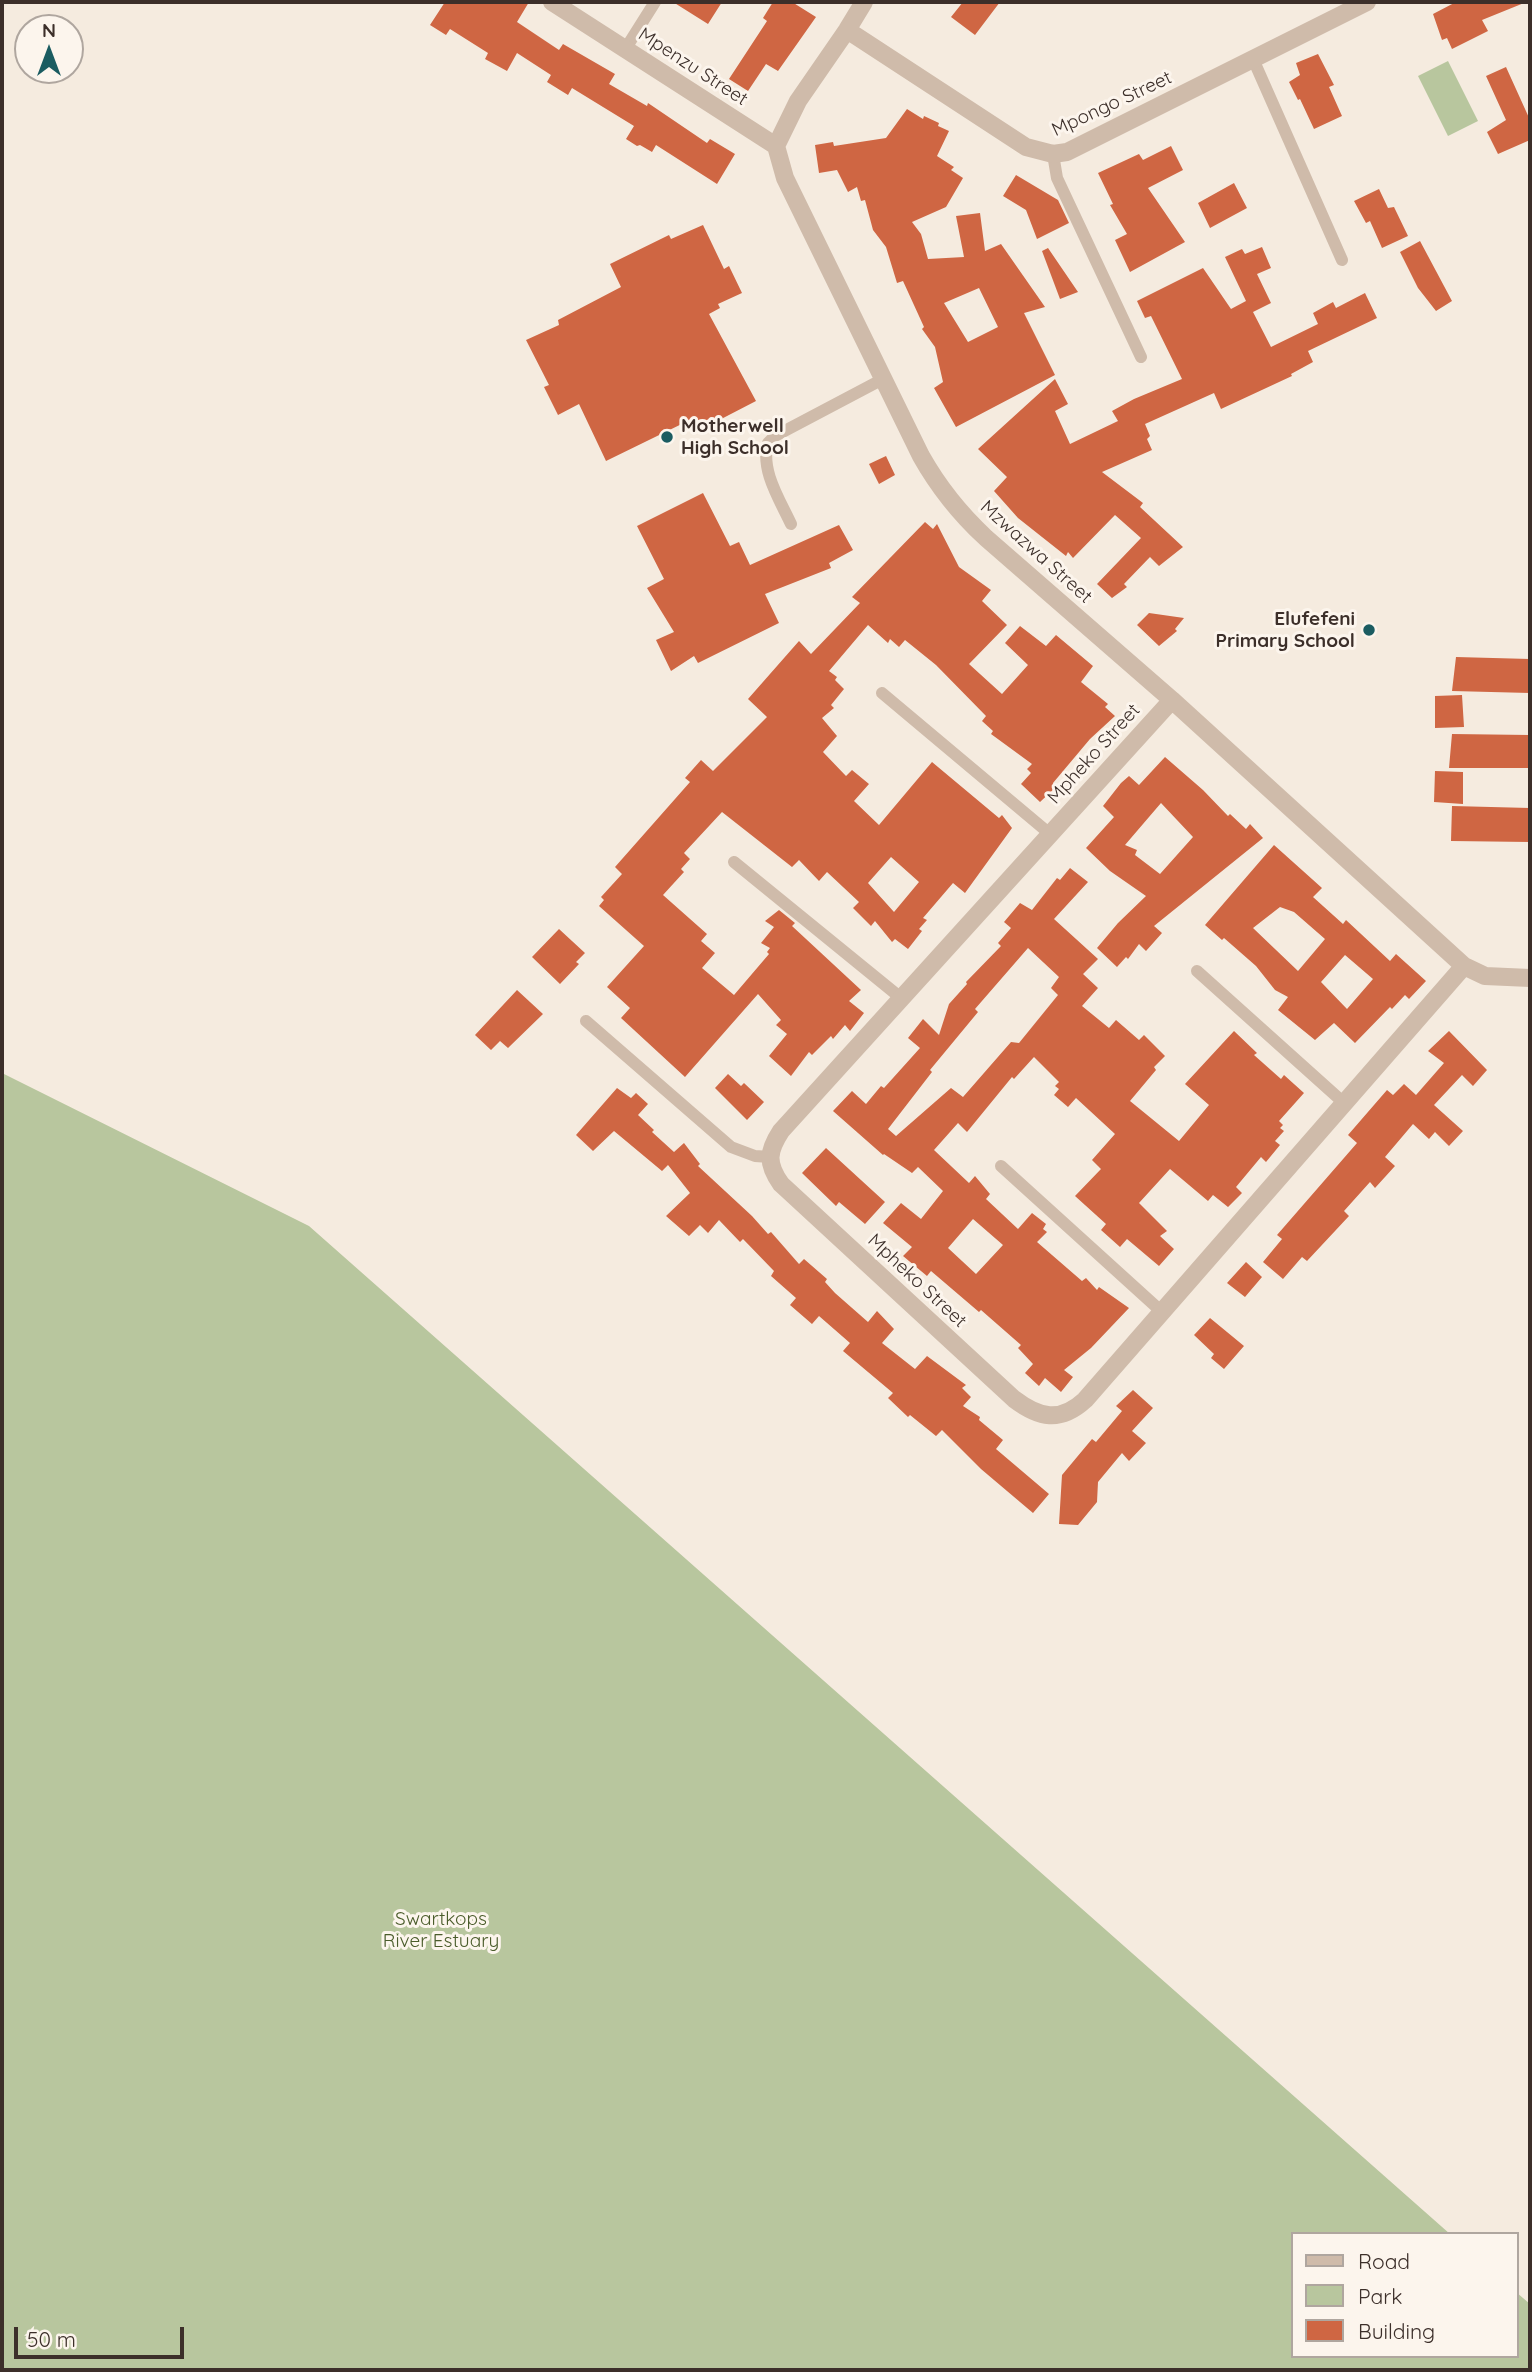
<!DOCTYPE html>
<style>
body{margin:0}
#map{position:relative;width:1532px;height:2372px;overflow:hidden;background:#f5ebdf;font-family:Quicksand,sans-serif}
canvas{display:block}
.frame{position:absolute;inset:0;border:4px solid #3c2f2a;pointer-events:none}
.legend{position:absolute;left:1291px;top:2232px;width:228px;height:126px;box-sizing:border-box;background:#fcf5ed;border:2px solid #afa69f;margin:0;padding:9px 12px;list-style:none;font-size:21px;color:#3c2f2a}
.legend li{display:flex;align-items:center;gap:14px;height:35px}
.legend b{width:35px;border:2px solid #afa69f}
.north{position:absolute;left:14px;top:14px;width:70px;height:70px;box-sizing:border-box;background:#fcf5ed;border:2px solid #afa69f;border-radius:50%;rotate:0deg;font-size:19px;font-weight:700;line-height:28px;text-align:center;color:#3c2f2a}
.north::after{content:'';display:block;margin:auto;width:24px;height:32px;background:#1b5c61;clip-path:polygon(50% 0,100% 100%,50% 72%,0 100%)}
.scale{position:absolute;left:14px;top:2327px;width:170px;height:32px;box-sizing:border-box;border:4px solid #3c2f2a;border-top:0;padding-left:9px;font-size:21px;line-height:24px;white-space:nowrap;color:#3c2f2a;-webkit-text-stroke:5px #fcf5ed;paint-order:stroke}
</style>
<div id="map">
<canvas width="1532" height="2372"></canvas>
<div class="frame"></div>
<ul class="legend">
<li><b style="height:9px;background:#cfbbaa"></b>Road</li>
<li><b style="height:19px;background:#b8c69e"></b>Park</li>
<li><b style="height:19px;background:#cf6643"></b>Building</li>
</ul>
<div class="north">N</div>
<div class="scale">50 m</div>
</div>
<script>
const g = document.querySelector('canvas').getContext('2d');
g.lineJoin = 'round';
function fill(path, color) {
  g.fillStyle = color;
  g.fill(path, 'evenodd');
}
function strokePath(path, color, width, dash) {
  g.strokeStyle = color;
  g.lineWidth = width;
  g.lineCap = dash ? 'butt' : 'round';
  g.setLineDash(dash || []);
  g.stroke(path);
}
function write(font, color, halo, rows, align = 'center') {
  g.font = font + ' Quicksand,sans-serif';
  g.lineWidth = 6;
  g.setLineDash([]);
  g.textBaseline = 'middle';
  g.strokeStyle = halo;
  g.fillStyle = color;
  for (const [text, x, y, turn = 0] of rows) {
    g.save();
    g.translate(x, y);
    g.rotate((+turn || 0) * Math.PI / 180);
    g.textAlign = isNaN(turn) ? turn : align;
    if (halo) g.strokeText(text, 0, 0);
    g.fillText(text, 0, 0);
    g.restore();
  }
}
fill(new Path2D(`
 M1448,61L1478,121L1448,136L1418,76Z
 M2,1073L309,1226L1450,2234H1292V2356H1516V2292L1530,2304V2370H2Z`), '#b8c69e');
fill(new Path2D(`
 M445,2H529L517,22L559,50L563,44L615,74L609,84L647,106L648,103L707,143L710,139L735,154L717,184L656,145L652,152L640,145L637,146L626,139L634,126L572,88L568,95L547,82L551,75L517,53L507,71L485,59L488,53L450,29L446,35L430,25Z
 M673,2H722L708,24Z
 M773,2H792L816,17L778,71L766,64L748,91L729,79L767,21L763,18Z
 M963,2H1000L975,35L951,17Z
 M1456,2H1524V3L1482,20L1488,31L1452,49L1447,38L1442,40L1433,14Z
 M1318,54L1334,85L1329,87L1342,116L1314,129L1300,99L1298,100L1289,82L1300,75L1296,63Z
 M1506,67L1530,120V140L1498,154L1487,132L1506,120L1486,76Z
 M907,109L923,119L924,116L939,123L938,126L949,131L937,156L954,167L951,170L963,178L946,207L912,222L921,234L928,259L964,257L956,216L980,213L985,251L1001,244L1045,307L1024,313L1055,375L956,427L934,388L943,382L935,347L922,329L924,327L903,281L897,283L886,247L873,230L865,200L861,201L857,187L848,192L837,170L819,173L815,145L833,142L834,146L886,138ZM979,288L998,327L968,342L944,303Z
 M1171,146L1183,170L1148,188L1185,242L1130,272L1115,240L1127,234L1110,205L1113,204L1098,173L1139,154L1143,160Z
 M1016,175L1058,200L1069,223L1037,239L1026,210L1003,196Z
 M1234,183L1247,208L1210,228L1198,203Z
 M1379,189L1388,208L1394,207L1408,236L1382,248L1370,221L1366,223L1354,201Z
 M703,225L724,269L729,266L742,293L718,304L720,308L709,314L756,401L700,430L694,418L606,461L579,404L558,415L544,387L549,385L526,340L559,325L558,320L621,287L610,264L669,235L671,239Z
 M1420,241L1452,301L1436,311L1418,288L1400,252Z
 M1262,247L1271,268L1257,274L1271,303L1253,312L1271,347L1318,324L1313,313L1333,302L1336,308L1365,293L1377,318L1308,351L1313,362L1291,374L1292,376L1221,409L1214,393L1145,424L1150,436L1147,439L1152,450L1102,472L1143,503L1140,507L1183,547L1159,566L1150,557L1124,584L1127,587L1112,598L1097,584L1141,538L1115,515L1073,558L1068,552L1066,556L1018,518L994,491L1007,477L978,449L1055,379L1068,404L1055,411L1070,444L1118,421L1112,411L1134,399L1182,379L1151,316L1145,318L1137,301L1203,268L1231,309L1246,301L1225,257L1242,249L1245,254Z
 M1048,248L1078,292L1060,299L1042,251Z
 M886,456L895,475L879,484L869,464Z
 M703,493L730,546L739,542L750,565L839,525L853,550L829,563L831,568L765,594L779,623L698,663L694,656L671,671L656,640L674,632L647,588L664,579L637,526Z
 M925,522L933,529L937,524L959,567L991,590L982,601L1007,625L969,664L1002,694L1028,665L1005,643L1020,626L1046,646L1056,635L1093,666L1081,682L1108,704L1105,707L1115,716L1090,739L1053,783L1055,788L1040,802L1021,784L1031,773L1027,769L1032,764L991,734L993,731L982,721L986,716L936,665L905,640L899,647L890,639L888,643L868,625L829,671L837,677L835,680L844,689L831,705L834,708L822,718L837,736L823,752L846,776L852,770L869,784L854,801L879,825L932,762L999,818L1002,815L1012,828L965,893L953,883L923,918L927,920L919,929L922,931L908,949L895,939L892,942L875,921L871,926L853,908L859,902L827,872L819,881L799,860L792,867L722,812L684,853L690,859L681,869L684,872L663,895L707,934L701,941L715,953L702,968L734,995L769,954L767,952L770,948L761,943L774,927L765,921L779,910L795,923L792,926L861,990L849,1001L864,1013L850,1031L845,1025L833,1039L831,1036L812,1055L809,1052L791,1076L769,1056L787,1034L776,1025L781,1020L758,994L685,1077L621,1018L630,1008L607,987L644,946L599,906L604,900L601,897L622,874L615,867L690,782L685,778L701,760L713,771L767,717L748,699L799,641L811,654L860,603L852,597ZM891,857L919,882L894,912L868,883Z
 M1149,613L1184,618L1175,629L1177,631L1159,646L1137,625Z
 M1456,657L1530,659V693L1452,691Z
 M1462,695L1464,727L1435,728V696Z
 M1452,734L1530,735V768H1449Z
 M1165,757L1203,790L1228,816L1230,814L1246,829L1250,824L1263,838L1154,926L1162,933L1146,951L1139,944L1128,959L1126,957L1117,967L1097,948L1118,923L1146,896L1110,871L1086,848L1114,817L1103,806L1121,783L1129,776L1139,785ZM1161,803L1193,837L1160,874L1135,855L1137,850L1125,845Z
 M1435,771L1463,772V804L1434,802Z
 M1452,806L1530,808V842L1451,841Z
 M1274,845L1322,888L1313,897L1343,924L1346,920L1390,961L1396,954L1426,981L1409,999L1405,995L1392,1009L1390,1007L1355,1043L1334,1023L1315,1040L1278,1010L1288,997L1275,990L1256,966L1224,938L1222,940L1205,925ZM1280,907L1294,912L1325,939L1298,971L1253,928ZM1345,955L1373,979L1347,1009L1321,982Z
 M1070,868L1088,882L1054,919L1098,959L1083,974L1098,988L1082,1006L1109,1028L1116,1020L1139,1040L1144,1035L1165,1056L1154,1067L1156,1070L1130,1101L1179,1141L1209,1105L1185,1084L1234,1031L1257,1053L1254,1055L1281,1079L1284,1075L1304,1093L1279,1121L1283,1125L1280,1128L1284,1131L1275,1141L1280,1145L1266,1162L1261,1157L1236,1187L1242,1193L1228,1207L1213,1195L1208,1201L1170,1169L1139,1203L1167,1231L1160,1236L1174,1249L1159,1266L1127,1239L1120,1247L1101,1230L1106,1224L1075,1196L1101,1169L1092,1160L1115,1134L1076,1098L1068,1107L1054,1095L1059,1089L1055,1086L1059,1082L1034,1057L1014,1079L1012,1077L967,1132L958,1123L934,1150L969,1183L975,1176L990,1194L986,1199L1018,1229L1032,1213L1046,1224L1043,1229L1047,1232L1037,1242L1082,1281L1086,1278L1097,1290L1099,1287L1129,1308L1091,1348L1064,1370L1073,1377L1061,1392L1045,1378L1039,1386L1025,1373L1033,1364L1018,1348L1021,1345L981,1310L979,1312L931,1271L927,1276L903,1256L912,1247L883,1223L901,1203L921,1219L943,1191L918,1167L912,1173L884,1154L883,1155L833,1111L852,1091L866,1104L881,1086L884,1088L920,1048L908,1038L923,1019L939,1035L949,1004L967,984L966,982L1001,946L998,943L1011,928L1004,922L1020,903L1032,910L1057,878L1060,880ZM1028,948L1059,977L1051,988L1058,995L1019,1043L1011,1042L963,1097L951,1088L896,1136L888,1129L932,1072L930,1070L978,1012L975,1009ZM973,1219L1003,1245L976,1274L948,1248Z
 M559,929L585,953L576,962L579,964L560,984L532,957Z
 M517,990L543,1014L508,1048L500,1041L491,1050L475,1035Z
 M1449,1031L1487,1070L1473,1086L1462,1075L1434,1105L1463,1131L1449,1146L1435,1132L1429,1139L1413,1124L1385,1157L1395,1166L1375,1188L1370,1182L1344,1211L1349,1216L1307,1261L1302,1257L1283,1279L1263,1262L1282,1239L1277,1235L1357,1143L1348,1135L1387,1090L1393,1095L1404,1084L1416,1095L1444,1063L1428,1051Z
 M728,1074L741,1086L744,1083L764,1102L747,1120L715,1088Z
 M617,1088L631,1098L636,1093L648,1104L638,1115L654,1130L652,1132L674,1152L684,1143L700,1164L698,1166L752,1216L768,1234L771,1232L799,1264L804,1259L827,1279L825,1282L835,1293L868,1322L877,1311L894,1329L882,1343L915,1369L927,1356L966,1385L962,1388L971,1397L963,1406L980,1417L979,1420L1003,1440L996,1449L1049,1494L1033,1513L981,1469L942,1430L936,1436L910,1415L908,1417L888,1398L893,1393L843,1351L850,1343L819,1316L812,1324L790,1305L796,1298L771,1276L774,1271L743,1239L740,1242L719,1220L708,1233L700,1225L689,1236L666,1216L690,1193L668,1165L662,1171L614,1131L593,1151L576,1135Z
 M826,1148L885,1202L865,1224L839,1202L836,1206L802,1173Z
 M1246,1262L1262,1277L1245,1297L1227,1283Z
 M1210,1318L1244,1346L1224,1369L1211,1358L1214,1354L1194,1335Z
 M1133,1390L1153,1408L1132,1431L1146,1443L1129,1461L1122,1453L1098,1482L1097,1502L1078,1525L1059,1524L1062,1475L1092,1439L1096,1442L1122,1411L1116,1406Z`), '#cf6643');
strokePath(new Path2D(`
 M626,48L655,2
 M1253,59L1342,260
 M1053,154L1057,178L1141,357
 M791,524C780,500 760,470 768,443L775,436L883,379
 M882,693L1050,834
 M734,862L901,998
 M1197,971L1344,1103
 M586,1021L731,1147L755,1156L770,1157
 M1001,1166L1162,1312`), '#cfbbaa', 12);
strokePath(new Path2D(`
 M552,2L776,146
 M864,2L847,30L798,101L776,146L785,178L921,456C939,488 959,513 986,538L1172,700L1464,966L1485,976L1530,978
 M847,30L1026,147L1053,154L1067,152L1367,2
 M1172,700L781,1131C768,1151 766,1163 781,1184L1014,1399C1039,1418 1060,1423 1085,1400L1464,966`), '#cfbbaa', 18);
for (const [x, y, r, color] of [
 [667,437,7,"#1b5c61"],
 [1369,630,7,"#1b5c61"]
]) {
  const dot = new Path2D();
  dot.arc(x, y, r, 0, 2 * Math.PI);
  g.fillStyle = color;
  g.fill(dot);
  strokePath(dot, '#fcf5ed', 2.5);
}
write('19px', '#3c2f2a', '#fcf5ed', [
 ["Mpenzu Street",693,67,33],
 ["Mpongo Street",1112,104,-25],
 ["Mzwazwa Street",1036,552,42],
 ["Mpheko Street",1094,754,-48],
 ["Mpheko Street",917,1281,43]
]);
write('bold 19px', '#3c2f2a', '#fcf5ed', [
 ["Motherwell",681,426],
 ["High School",681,448],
 ["Elufefeni",1355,619,"right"],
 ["Primary School",1355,641,"right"]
], 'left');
write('19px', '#4a5c2b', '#fcf5ed', [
 ["Swartkops",441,1919],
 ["River Estuary",441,1941]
]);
</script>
